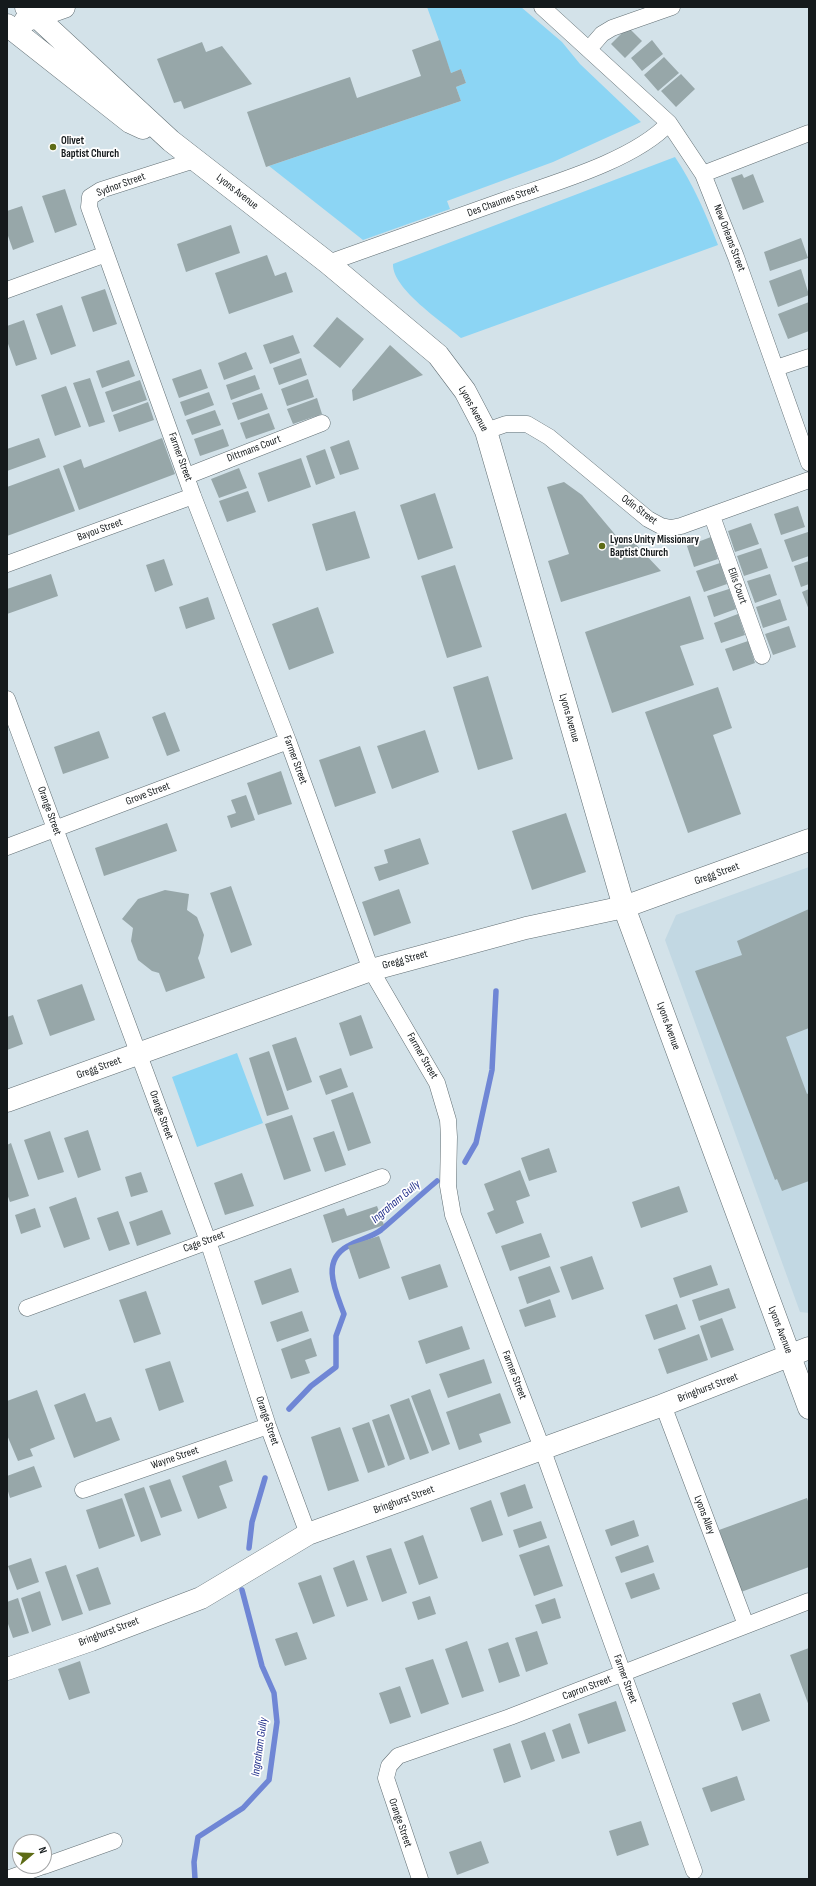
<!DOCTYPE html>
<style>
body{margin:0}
#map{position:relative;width:816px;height:1886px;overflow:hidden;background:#d3e2e9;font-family:"Sofia Sans Condensed",sans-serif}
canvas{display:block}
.frame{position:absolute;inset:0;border:8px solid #151a1c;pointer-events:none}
.north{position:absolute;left:12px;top:1834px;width:40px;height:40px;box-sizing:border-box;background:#fff;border:1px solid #a1a3a4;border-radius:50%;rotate:71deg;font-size:11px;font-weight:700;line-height:16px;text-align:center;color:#151a1c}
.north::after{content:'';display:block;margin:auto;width:14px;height:18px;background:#5d6b15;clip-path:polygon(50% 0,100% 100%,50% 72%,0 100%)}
</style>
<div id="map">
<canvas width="816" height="1886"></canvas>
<div class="frame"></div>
<div class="north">N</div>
</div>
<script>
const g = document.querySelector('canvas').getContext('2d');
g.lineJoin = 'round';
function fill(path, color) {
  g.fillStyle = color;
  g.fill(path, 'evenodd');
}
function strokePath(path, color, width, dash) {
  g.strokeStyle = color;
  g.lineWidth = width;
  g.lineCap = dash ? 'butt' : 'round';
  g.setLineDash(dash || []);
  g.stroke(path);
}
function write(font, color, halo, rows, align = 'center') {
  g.font = font + ' "Sofia Sans Condensed",sans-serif';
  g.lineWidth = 3.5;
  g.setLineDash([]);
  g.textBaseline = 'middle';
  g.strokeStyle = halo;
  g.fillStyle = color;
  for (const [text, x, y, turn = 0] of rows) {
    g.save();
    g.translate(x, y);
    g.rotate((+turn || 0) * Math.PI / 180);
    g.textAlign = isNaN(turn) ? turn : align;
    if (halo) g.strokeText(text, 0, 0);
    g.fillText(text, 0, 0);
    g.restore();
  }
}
fill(new Path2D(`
 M809,867V1313L800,1312L665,940L676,915Z`), '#c2d8e3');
fill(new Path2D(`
 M427,7H521L562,42L580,64L641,122L553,162L447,201L450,209L363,240L269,166L461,101L456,87L466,83L461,69L451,73Z
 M675,157C693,184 706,214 718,245L461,338C443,322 392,289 393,264Z
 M237,1053L263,1123L197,1147L172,1077Z`), '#8cd5f4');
strokePath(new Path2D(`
 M465,1162L476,1143L492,1070L496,991
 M289,1409L311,1386L336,1367V1336L344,1314C336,1292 320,1261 348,1246C358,1240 372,1237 381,1230C400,1214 418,1197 437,1181
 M249,1548L252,1522L265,1478
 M195,1879L194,1862L198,1837L243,1808L269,1780L277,1722L274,1693L262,1666L242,1590`), '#6f86d5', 5.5);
fill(new Path2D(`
 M628,27L642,41L625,58L611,44Z
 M440,40L451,73L461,69L466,83L456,87L461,101L266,167L247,112L350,77L357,98L421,76L412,50Z
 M652,40L663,54L642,71L631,58Z
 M202,42L206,52L222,46L252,84L184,109L181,101L174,103L157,59Z
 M664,57L679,73L658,91L644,75Z
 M681,74L695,89L676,107L661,91Z
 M742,174L744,178L753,174L764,202L743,210L731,178Z
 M65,189L77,225L55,233L42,196Z
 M22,206L34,242L13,250L7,233V211Z
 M231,225L240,253L186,272L177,244Z
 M801,238L808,258L770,271L764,252Z
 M267,255L275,276L286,272L293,292L229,314L215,273Z
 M801,269L809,295L778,307L769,281Z
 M105,289L117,324L93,332L81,297Z
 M809,302V331L788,339L778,314Z
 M62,305L76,346L51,355L36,314Z
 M337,317L364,339L340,368L313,346Z
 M24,320L37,359L16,366L7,341V326Z
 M293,335L300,353L270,364L263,345Z
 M390,345L423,375L353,401L352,390Z
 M246,352L253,369L224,380L218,363Z
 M301,358L307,375L279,385L273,368Z
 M129,360L135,376L102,388L96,371Z
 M201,369L208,388L179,398L172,379Z
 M255,375L260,389L231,400L226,385Z
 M90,378L105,422L89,427L73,383Z
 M308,379L314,397L287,406L281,389Z
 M140,380L147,400L112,412L105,392Z
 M66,386L81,427L55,436L41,395Z
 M209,392L214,405L185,416L180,402Z
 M262,393L268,409L238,420L232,403Z
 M317,398L322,414L293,424L287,409Z
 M148,402L154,420L119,432L113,415Z
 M215,410L221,425L192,435L186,420Z
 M269,413L275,429L246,439L240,423Z
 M223,429L229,446L200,456L194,439Z
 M39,438L46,457L7,471V449Z
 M162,438L175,474L79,510L63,466L81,459L84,468Z
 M349,440L359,469L340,475L330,447Z
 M325,449L335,478L316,485L306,456Z
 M301,458L311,487L268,502L258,473Z
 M59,468L75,511L7,536V487Z
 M239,468L247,488L219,498L211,479Z
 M564,482L582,495L618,538L627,535L661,571L561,602L548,561L569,554L547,487Z
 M248,491L256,512L227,522L219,501Z
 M435,493L453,548L418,560L400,505Z
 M798,506L805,527L781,535L774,514Z
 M355,511L370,558L326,571L312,524Z
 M751,523L759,544L735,552L728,531Z
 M808,532L809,556L792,562L784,540Z
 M711,537L718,559L694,567L687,546Z
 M761,548L768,568L744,576L737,556Z
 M164,559L173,585L155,592L146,565Z
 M809,561V584L801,587L794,566Z
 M720,563L727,584L704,592L696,571Z
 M455,565L482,647L447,658L421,576Z
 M51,574L58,596L7,614V589Z
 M770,574L777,595L755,603L747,581Z
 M729,589L736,609L714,617L707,596Z
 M809,589V610L802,592Z
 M690,596L704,639L680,646L694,685L612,713L585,632Z
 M208,597L215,619L186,629L179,607Z
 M780,599L787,620L763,628L756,607Z
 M318,607L334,653L289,670L272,624Z
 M738,614L745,635L721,643L714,623Z
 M789,626L796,647L773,655L765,634Z
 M748,641L755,663L733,671L725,649Z
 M488,676L513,759L478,770L453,687Z
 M718,687L732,728L713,735L741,814L688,833L645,712Z
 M165,712L180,751L167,756L152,717Z
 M425,730L439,772L392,789L377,746Z
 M99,731L109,758L63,774L54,747Z
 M360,746L376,793L335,807L319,760Z
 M281,771L292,804L258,815L247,783Z
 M246,795L255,820L231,828L227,816L236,813L231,800Z
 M566,813L586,872L532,890L512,831Z
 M167,823L177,851L104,876L95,848Z
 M420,838L429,864L379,881L374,867L388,863L384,850Z
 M231,886L252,945L231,953L210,893Z
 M399,889L411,923L374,936L362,902Z
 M165,890L189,894L187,910L197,917L204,935L200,953L198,958L205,978L166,992L159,973L152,971L138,960L131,941L133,928L122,919L138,899Z
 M809,909V1028L786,1037L807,1094L809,1093V1181L782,1191L777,1179L775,1180L695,971L742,955L737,941Z
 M82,984L95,1020L50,1036L37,1000Z
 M13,1015L23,1044L7,1050V1017Z
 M361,1015L373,1048L350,1056L339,1023Z
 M296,1037L312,1082L287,1091L272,1045Z
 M269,1051L289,1109L267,1116L249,1058Z
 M341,1068L348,1087L326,1095L319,1076Z
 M353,1092L371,1143L348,1151L331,1100Z
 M292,1115L311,1171L284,1180L265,1124Z
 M88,1130L101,1170L78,1178L64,1138Z
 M50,1131L64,1172L38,1180L24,1140Z
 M334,1131L346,1165L325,1172L313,1138Z
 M11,1143L29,1196L10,1202L7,1194V1145Z
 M549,1148L557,1172L529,1181L521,1158Z
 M520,1170L530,1196L516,1201L524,1223L496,1234L487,1213L494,1210L484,1184Z
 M141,1172L148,1192L131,1197L125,1177Z
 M242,1173L254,1206L225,1215L214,1183Z
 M679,1186L688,1212L641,1228L632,1202Z
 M76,1197L90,1239L64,1248L49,1207Z
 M377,1206L384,1225L332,1243L323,1215L344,1208L347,1216Z
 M35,1208L41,1227L21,1234L15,1215Z
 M162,1210L171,1234L137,1246L129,1222Z
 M118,1211L130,1244L109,1251L97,1218Z
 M541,1233L550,1257L510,1271L501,1246Z
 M379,1236L390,1268L359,1279L348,1246Z
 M592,1256L604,1289L572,1300L560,1267Z
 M440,1264L448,1287L409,1300L401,1277Z
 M711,1265L718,1285L680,1298L673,1278Z
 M550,1266L560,1292L527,1304L518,1277Z
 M291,1268L299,1292L262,1305L254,1281Z
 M729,1288L736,1308L699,1321L692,1300Z
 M146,1291L161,1334L134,1343L119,1300Z
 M550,1299L556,1317L525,1327L519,1310Z
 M677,1304L686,1329L654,1340L645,1315Z
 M302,1311L309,1331L277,1342L270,1322Z
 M722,1318L734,1350L711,1358L700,1326Z
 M462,1326L470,1349L426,1364L418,1341Z
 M699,1334L708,1360L667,1374L658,1349Z
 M311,1338L317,1356L305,1360L310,1373L291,1379L281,1349Z
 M484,1359L492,1383L448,1398L439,1374Z
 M170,1361L184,1402L159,1411L145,1369Z
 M430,1389L450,1444L432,1451L411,1396Z
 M37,1390L55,1439L30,1449L33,1456L18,1461L7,1435V1401Z
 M85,1393L96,1422L111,1417L120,1440L74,1458L54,1405Z
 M500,1393L511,1423L479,1434L482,1442L459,1450L446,1412Z
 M409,1398L429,1453L410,1460L390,1405Z
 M389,1414L405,1459L388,1466L372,1420Z
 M369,1422L385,1467L368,1473L352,1428Z
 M340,1427L359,1481L328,1491L311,1437Z
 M226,1460L233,1481L219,1486L227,1508L198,1519L182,1476Z
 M34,1466L42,1487L10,1498L7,1488V1476Z
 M170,1479L182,1511L161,1518L149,1486Z
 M525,1484L533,1508L508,1517L500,1493Z
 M144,1487L161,1535L141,1542L124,1494Z
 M122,1498L135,1536L99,1549L86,1510Z
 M807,1498L809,1504V1567L741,1592L719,1530Z
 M491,1500L503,1535L482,1542L470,1508Z
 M634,1520L639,1536L611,1546L605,1530Z
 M541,1521L547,1538L519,1548L513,1530Z
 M423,1535L438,1578L419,1585L404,1542Z
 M549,1545L563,1586L534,1596L519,1555Z
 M648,1545L654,1562L621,1573L615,1557Z
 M391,1548L407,1593L382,1602L366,1556Z
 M31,1558L39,1582L17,1590L8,1566Z
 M354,1560L368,1600L347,1607L333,1568Z
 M66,1565L83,1614L62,1621L45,1572Z
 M98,1567L111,1604L89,1611L76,1575Z
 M654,1573L660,1589L631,1599L625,1583Z
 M321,1575L335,1616L313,1624L298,1583Z
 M40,1591L51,1625L32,1632L21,1598Z
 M430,1596L436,1614L418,1620L412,1602Z
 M18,1598L29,1633L13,1638L7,1621V1602Z
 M555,1598L561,1618L542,1624L535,1605Z
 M537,1631L548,1664L526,1672L515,1638Z
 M297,1632L307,1659L285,1666L275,1639Z
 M467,1641L484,1691L462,1698L445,1649Z
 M508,1642L520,1676L499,1683L488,1649Z
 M809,1648V1706L790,1655Z
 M433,1659L449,1704L421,1714L405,1668Z
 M80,1661L90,1693L69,1700L58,1669Z
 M400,1686L411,1717L390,1724L379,1693Z
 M760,1693L770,1721L742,1731L732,1703Z
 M616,1701L626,1731L588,1744L578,1714Z
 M570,1723L580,1753L562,1759L552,1730Z
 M545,1732L555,1761L531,1770L521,1741Z
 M510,1743L521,1777L504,1783L493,1749Z
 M737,1776L745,1800L711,1812L702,1788Z
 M641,1821L649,1845L617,1856L609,1831Z
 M481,1841L489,1863L457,1875L449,1852Z`), '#97a7a9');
const street = new Path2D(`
 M542,7L669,123L703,174L736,257L809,463
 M589,49L602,34L612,28L672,7
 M195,160L101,190L90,197L89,207L193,496L288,741L371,970L437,1083L448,1120L449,1137L448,1186L453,1215L542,1448L694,1871
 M703,174L809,133
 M328,263C387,242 446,221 505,200C554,183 635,160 669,123
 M7,290L106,254
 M776,368L809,357
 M486,431L506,424H527L549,437L648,519L661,526L671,528L681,526L809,480
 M187,476L322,423
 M712,516L762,656
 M7,564L193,496
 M7,699L208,1241L268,1426L308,1534
 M7,847L288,741
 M27,1308L382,1177
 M663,1405L746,1625
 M83,1490L268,1426
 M44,1866L114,1841
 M7,1879L43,1866
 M420,1879L386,1778L389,1766L398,1756L510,1717L809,1601`);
const secondary = new Path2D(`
 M26,7L171,141L328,263L438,355L465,391L486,431L624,907L809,1408
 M25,21L64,7
 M7,25L130,122L143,128
 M7,1101L371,970L526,928L624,907L809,840
 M7,1669L91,1640L201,1598L308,1534L663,1405L809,1348`);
strokePath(street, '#626f74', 17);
strokePath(secondary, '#626f74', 23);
strokePath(street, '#fff', 16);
strokePath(secondary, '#fff', 22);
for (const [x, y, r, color] of [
 [53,147,4,"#5d6b15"],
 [602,546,4,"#5d6b15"]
]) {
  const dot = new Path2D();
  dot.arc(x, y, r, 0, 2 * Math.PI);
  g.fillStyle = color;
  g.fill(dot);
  strokePath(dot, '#fff', 1.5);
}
write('bold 11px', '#151a1c', '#fff', [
 ["Olivet",61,141],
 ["Baptist Church",61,154],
 ["Lyons Unity Missionary",610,540],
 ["Baptist Church",610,553]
], 'left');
write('11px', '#151a1c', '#fff', [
 ["Sydnor Street",121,185,-20],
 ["Lyons Avenue",237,192,38],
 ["Des Chaumes Street",503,201,-20],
 ["New Orleans Street",729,238,69],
 ["Lyons Avenue",473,409,61],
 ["Dittmans Court",254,449,-21],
 ["Farmer Street",180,457,70],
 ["Odin Street",639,510,37],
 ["Bayou Street",100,530,-20],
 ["Ellis Court",737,586,70],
 ["Lyons Avenue",569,718,74],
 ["Farmer Street",295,760,70],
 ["Grove Street",148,794,-21],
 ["Orange Street",49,811,70],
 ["Gregg Street",717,874,-20],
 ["Gregg Street",405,960,-15],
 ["Lyons Avenue",668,1026,70],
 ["Farmer Street",422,1056,60],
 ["Gregg Street",99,1068,-20],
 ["Orange Street",161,1115,70],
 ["Cage Street",204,1242,-20],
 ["Lyons Avenue",780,1330,69],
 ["Farmer Street",514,1375,69],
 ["Bringhurst Street",708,1388,-21],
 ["Orange Street",267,1421,71],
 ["Wayne Street",175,1458,-19],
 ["Bringhurst Street",404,1500,-20],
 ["Lyons Alley",704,1515,69],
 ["Bringhurst Street",109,1632,-21],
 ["Farmer Street",625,1679,70],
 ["Capron Street",587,1688,-21],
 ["Orange Street",400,1823,71]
]);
write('italic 12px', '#222f8b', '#fff', [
 ["Ingraham Gully",396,1202,-40],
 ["Ingraham Gully",260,1747,-82]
]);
</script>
